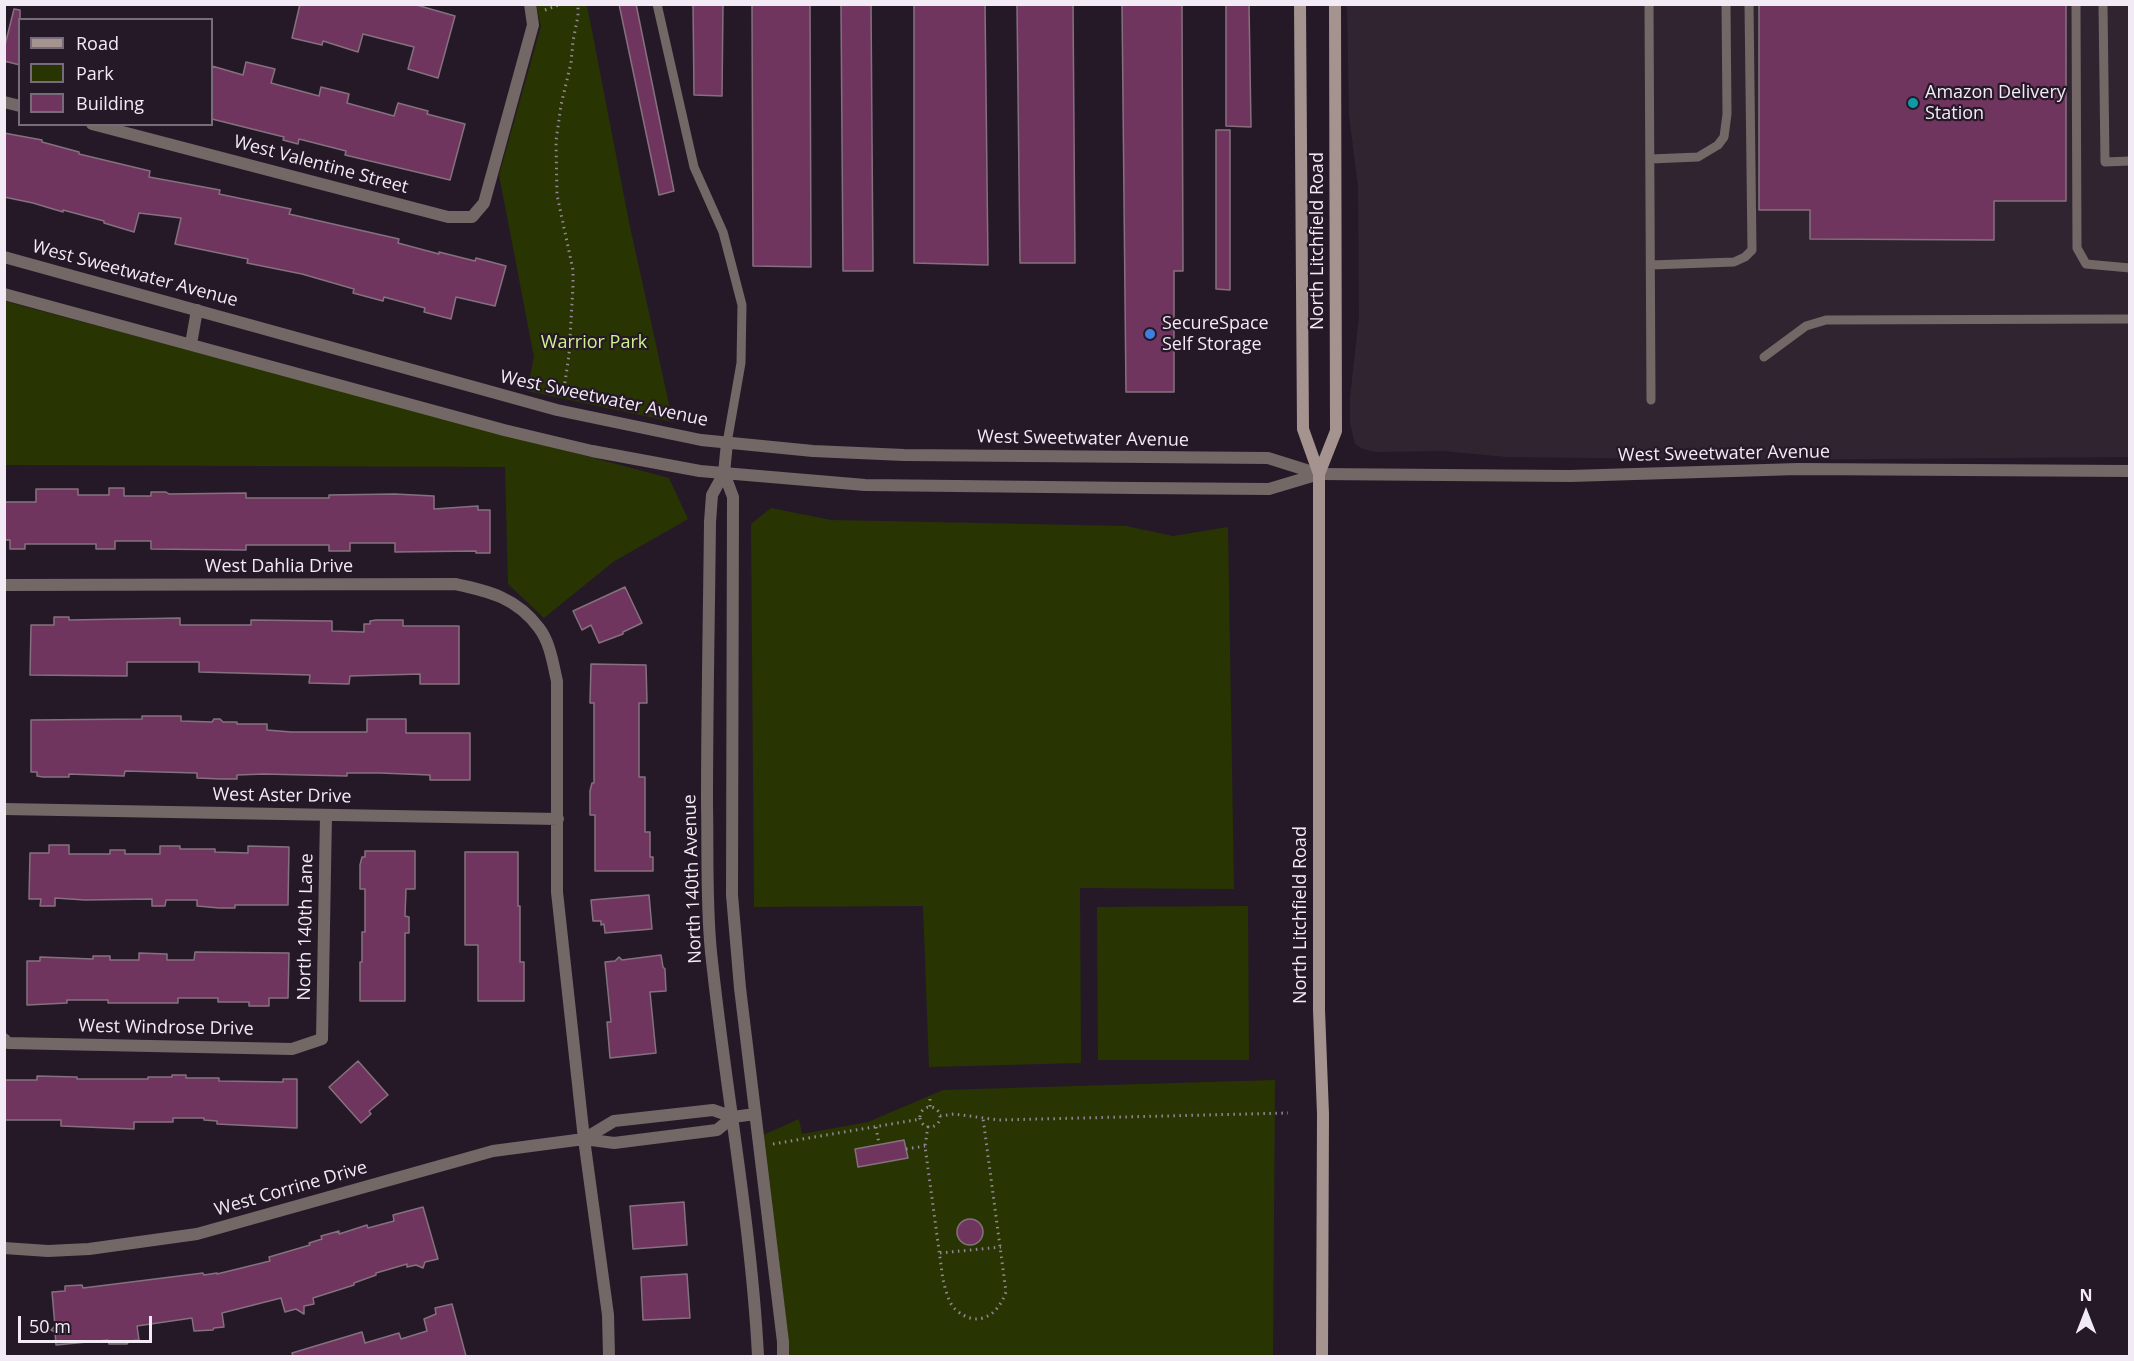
<!DOCTYPE html>
<style>
body{margin:0}
#map{position:relative;width:2134px;height:1361px;overflow:hidden;background:#251928;font-family:"Open Sans",sans-serif}
canvas{display:block}
.frame{position:absolute;inset:0;border:6px solid #f2eaf4;pointer-events:none}
.legend{position:absolute;left:18px;top:18px;width:195px;height:108px;box-sizing:border-box;background:#251928;border:2px solid #776d7a;margin:0;padding:8px 10px;list-style:none;font-size:18px;color:#f2eaf4}
.legend li{display:flex;align-items:center;gap:12px;height:30px}
.legend b{width:30px;border:2px solid #776d7a}
.north{position:absolute;left:2056px;top:1283px;width:60px;height:60px;-webkit-text-stroke:4px #251928;paint-order:stroke;rotate:0deg;font-size:16px;font-weight:700;line-height:24px;text-align:center;color:#f2eaf4}
.north::after{content:'';display:block;margin:auto;width:21px;height:27px;background:#f2eaf4;clip-path:polygon(50% 0,100% 100%,50% 72%,0 100%)}
.scale{position:absolute;left:18px;top:1316px;width:134px;height:27px;box-sizing:border-box;border:3px solid #f2eaf4;border-top:0;padding-left:8px;font-size:18px;line-height:21px;white-space:nowrap;color:#f2eaf4;-webkit-text-stroke:4px #251928;paint-order:stroke}
</style>
<div id="map">
<canvas width="2134" height="1361"></canvas>
<div class="frame"></div>
<ul class="legend">
<li><b style="height:8px;background:#a4938f"></b>Road</li>
<li><b style="height:16px;background:#283502"></b>Park</li>
<li><b style="height:16px;background:#70355e"></b>Building</li>
</ul>
<div class="north">N</div>
<div class="scale">50 m</div>
</div>
<script>
const g = document.querySelector('canvas').getContext('2d');
g.lineJoin = 'round';
function fill(path, color) {
  g.fillStyle = color;
  g.fill(path, 'evenodd');
}
function strokePath(path, color, width, dash) {
  g.strokeStyle = color;
  g.lineWidth = width;
  g.lineCap = dash ? 'butt' : 'round';
  g.setLineDash(dash || []);
  g.stroke(path);
}
function write(font, color, halo, rows, align = 'center') {
  g.font = font + ' "Open Sans",sans-serif';
  g.lineWidth = 4.5;
  g.setLineDash([]);
  g.textBaseline = 'middle';
  g.strokeStyle = halo;
  g.fillStyle = color;
  for (const [text, x, y, turn = 0] of rows) {
    g.save();
    g.translate(x, y);
    g.rotate((+turn || 0) * Math.PI / 180);
    g.textAlign = isNaN(turn) ? turn : align;
    if (halo) g.strokeText(text, 0, 0);
    g.fillText(text, 0, 0);
    g.restore();
  }
}
fill(new Path2D(`
 M1347,5H2129V457L1753,460L1507,457L1443,451L1375,452L1363,449L1355,444L1350,423V398L1359,316L1358,187L1349,115Z`), '#312431');
fill(new Path2D(`
 M536,5H587L629,222L673,422L527,391L534,357L499,175L541,26Z
 M4,301L669,478L688,519L613,562L544,618L508,584L505,467L5,465Z
 M771,508L831,520L1126,526L1173,536L1228,527L1234,889L1080,888L1081,1063L929,1067L923,906L754,907L751,524Z
 M1248,906L1249,1060H1098L1097,907Z
 M1275,1080L1273,1356H787L763,1135L799,1119L802,1134L868,1122L943,1090Z`), '#283502');
const building = new Path2D(`
 M300,4H413L455,16L438,78L408,69L414,47L363,34L358,52L323,41L322,45L292,38Z
 M619,4H636L674,191L659,195Z
 M693,4H723L722,96L694,95Z
 M752,4H810L811,267L753,266Z
 M841,4H871L873,271H843Z
 M914,4H985L988,265L914,263Z
 M1017,4H1073L1075,263H1020Z
 M1122,4H1182L1183,271H1174V392H1126Z
 M1226,4H1249L1251,127L1226,126Z
 M1759,4H2066V201H1994V240L1810,239V210H1759Z
 M14,9L20,10V65L4,61V49Z
 M246,62L275,69L271,83L319,96L321,87L349,94L347,103L394,116L398,103L428,111L427,114L465,124L450,180L345,155L346,151L299,139L298,144L283,140L284,137L212,119V66L243,75Z
 M1216,130H1230V290L1216,289Z
 M4,133L42,140V142L79,152V154L150,171L149,177L220,190L219,194L291,209L289,214L399,239L398,243L439,254V252L475,261L476,258L506,266L495,306L456,297L451,319L424,312L425,308L384,297L383,301L353,293L354,289L302,274L247,263L248,259L175,244L181,218L139,213L134,232L104,223V221L63,210V212L33,203L4,197Z
 M109,488H124V496H151V492H166L169,494L246,493V498H329V495L395,494L434,496V509L478,506V510H490V553H476V551L395,552V543H350V551H329V545H246V550L151,549V541H115V549H96V544H25V549H10V540H4V502H36V489H78V495H109Z
 M625,587L642,623L623,632V634L599,643L591,625L582,630L573,611Z
 M54,617H69V620L180,618V625H251V620L332,621V631L364,632V624H370V621L376,620H403V626H459V684H420V674L350,676L349,684L309,683L310,675L199,672V662H127V676L30,675L31,625H54Z
 M591,664L646,665L647,703H639V777H645V832H650V857H653V871H595V815H590V791L592,783H594V703H590Z
 M142,716H181V721L212,722L214,719H220L223,722H237V724H267V730L291,732H367V719H406V733H470V780H430V775L380,773H347V776L264,774L237,775V779H221L197,778V773L125,771L124,776L69,774V777H43L37,776V772H31V720L142,719Z
 M49,845H69V854H110V850H125V854H160V846H180V849H215V852L248,853V846L289,847L288,905H235V908H219L197,906V900H166L165,906H152V899L85,900L55,898V906H40L41,899H29L30,853H49Z
 M365,851H415V889H406L405,916L409,917V933H405V1001H360V962H362V932H365V889H360V865L362,857H365Z
 M465,852H518V906H520V962H524V1001H478V945H465Z
 M649,895L652,929L605,933L604,924L601,925V921H593L591,900Z
 M195,952L289,953L288,998H269V1006H249V1002H218V998H178V1003H108V1000H67V1003L27,1005V961H40V957L93,959V956H110V960H139V953L167,954V960H194Z
 M661,955L663,967L665,969L666,991L650,992L656,1053L610,1058L607,1022H611L605,962L615,961L619,957L622,960Z
 M358,1061L388,1095L369,1111L371,1114L361,1123L329,1087Z
 M172,1075H186V1078H219V1081L283,1082V1079H297V1128L217,1124V1121L204,1120V1118H173V1122H134V1129L61,1126V1120H4V1080H37V1076L77,1077V1079H148V1077H172Z
 M904,1140L908,1158L858,1167L855,1149Z
 M684,1202L687,1245L633,1249L630,1206Z
 M423,1207L438,1259L425,1262L423,1268L416,1265L407,1267V1264L376,1273V1275L354,1283V1285L313,1298L314,1304L304,1306V1314L296,1309L285,1312L281,1298L222,1313L224,1327L214,1328L213,1330L194,1331L192,1318L137,1326L139,1340L129,1341L127,1344H109L108,1340L56,1345L55,1332L51,1330L55,1326L52,1292L65,1291V1286L82,1285L83,1288L203,1273L204,1275L217,1273V1274L270,1261L269,1257L310,1245L309,1243L322,1239L321,1236L339,1231V1234L367,1225L368,1228L394,1221L393,1215Z
 M957 1232a13 13 0 1 1 26 0a13 13 0 1 1-26 0Z
 M687,1274L690,1318L643,1320L641,1277Z
 M452,1304L466,1356H293L292,1353L362,1332L365,1343L399,1333L401,1339L427,1331L424,1319L436,1314L435,1308Z`);
fill(building, '#70355e');
strokePath(building, '#85717e', 1.5);
strokePath(new Path2D(`
 M545,10L561,4
 M564,389L569,355L573,286V270L557,195L556,141L561,105L571,63L573,41L578,16V4
 M930,1099V1107
 M920 1117a10 10 0 1 1 20 0a10 10 0 1 1-20 0Z
 M940,1116L954,1114L999,1120L1288,1113
 M928,1126L925,1146L943,1280C946,1290 948,1303 956,1310C978,1329 998,1315 1006,1292L983,1118
 M876,1127L879,1144
 M773,1144L921,1119
 M906,1149L925,1146
 M940,1253L1001,1247`), '#928895', 3, [1.5, 4.5]);
strokePath(new Path2D(`
 M657,4L694,167L723,232L742,305L741,363L727,443
 M1649,4L1651,400
 M2076,4L2077,248L2086,264L2130,268
 M2103,4L2105,162L2130,161
 M1651,159L1698,157L1718,145L1724,137L1727,114L1726,4
 M1651,265L1734,262L1745,257L1752,250L1749,4
 M1764,357L1806,326L1826,320L2130,319`), '#736866', 9);
strokePath(new Path2D(`
 M4,102L20,106
 M92,124L448,217H472L484,203L533,25L530,4
 M727,443L724,473L712,495L710,522C709,615 707,709 707,803C708,852 706,902 711,952C725,1087 751,1221 758,1356
 M724,473L733,497L732,895L740,988L783,1342V1356
 M1319,474L1570,476L1798,469L2130,471
 M4,585L455,584C489,591 517,598 539,628C550,642 553,664 557,681V892L584,1139L608,1315L609,1356
 M4,809L558,819
 M4,1039L8,1043L292,1049L322,1039L326,815
 M584,1139L614,1121L713,1110L733,1117L755,1114
 M4,1248L48,1251L89,1249L197,1234L493,1151L584,1139L614,1143L717,1130L733,1117`), '#736866', 12);
strokePath(new Path2D(`
 M4,257L557,410L701,440L813,451L904,455L1268,458L1319,474
 M4,294L504,430L592,451L700,471L865,485L1136,488L1269,489L1319,474
 M191,344L197,310`), '#736866', 12);
strokePath(new Path2D(`
 M1300,4L1303,429L1319,474V1010L1323,1114L1322,1356
 M1319,474L1336,431L1335,4`), '#a4938f', 12);
for (const [x, y, r, color] of [
 [1913,103,6,"#0f9aa8"],
 [1150,334,6,"#3f7fe0"]
]) {
  const dot = new Path2D();
  dot.arc(x, y, r, 0, 2 * Math.PI);
  g.fillStyle = color;
  g.fill(dot);
  strokePath(dot, '#251928', 2);
}
write('18px', '#f2eaf4', '#251928', [
 ["Amazon Delivery",1925,93],
 ["Station",1925,114],
 ["SecureSpace",1162,324],
 ["Self Storage",1162,345]
], 'left');
write('18px', '#f2eaf4', '#251928', [
 ["West Valentine Street",321,165,15],
 ["North Litchfield Road",1318,241,-90],
 ["West Sweetwater Avenue",135,274,15],
 ["West Sweetwater Avenue",604,399,12],
 ["West Sweetwater Avenue",1083,439,1],
 ["West Sweetwater Avenue",1724,454,-1],
 ["West Dahlia Drive",279,567],
 ["West Aster Drive",282,796,1],
 ["North 140th Avenue",693,879,-92],
 ["North Litchfield Road",1301,915,-90],
 ["North 140th Lane",306,927,-89],
 ["West Windrose Drive",166,1028,1],
 ["West Corrine Drive",291,1189,-16]
]);
write('18px', '#d1f18e', '#251928', [
 ["Warrior Park",594,343]
]);
</script>
